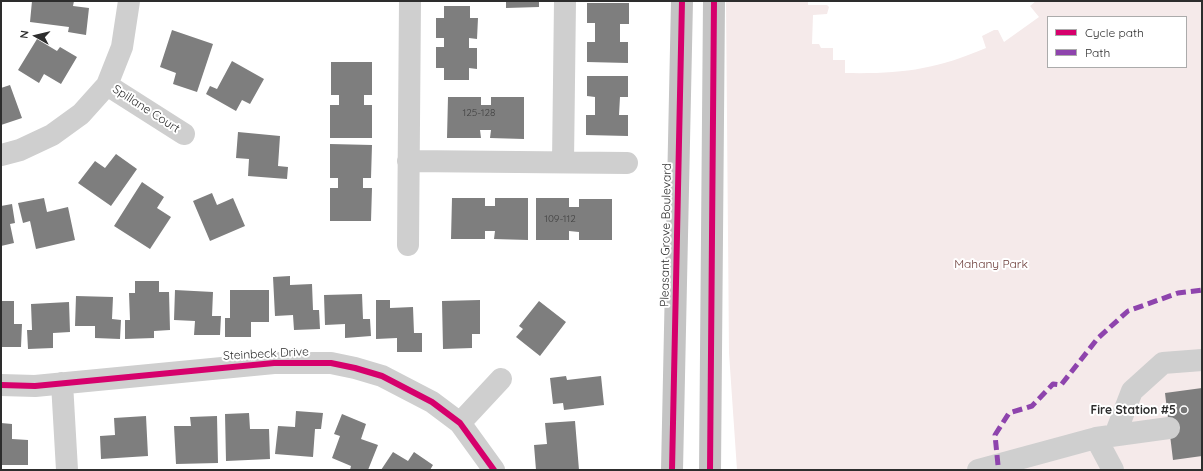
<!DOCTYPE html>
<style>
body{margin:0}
#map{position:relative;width:1203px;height:471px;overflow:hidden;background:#fff;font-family:Quicksand,sans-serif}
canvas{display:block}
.frame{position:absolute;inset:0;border:2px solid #2d2d2d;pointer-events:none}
.legend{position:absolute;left:1047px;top:16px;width:140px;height:52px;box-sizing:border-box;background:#fff;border:1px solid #ababab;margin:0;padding:5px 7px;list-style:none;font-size:12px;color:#2d2d2d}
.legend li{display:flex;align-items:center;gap:8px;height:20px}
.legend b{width:20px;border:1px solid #ababab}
.north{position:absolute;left:16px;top:16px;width:40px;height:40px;-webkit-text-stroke:3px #fff;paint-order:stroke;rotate:278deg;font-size:11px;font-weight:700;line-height:16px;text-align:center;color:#2d2d2d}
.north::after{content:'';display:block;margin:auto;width:14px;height:18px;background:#2d2d2d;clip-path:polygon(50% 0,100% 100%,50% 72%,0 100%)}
</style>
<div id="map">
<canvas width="1203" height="471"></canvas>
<div class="frame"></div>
<ul class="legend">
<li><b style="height:5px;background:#d6006c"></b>Cycle path</li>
<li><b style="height:5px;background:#8e44ad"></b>Path</li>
</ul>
<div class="north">N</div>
</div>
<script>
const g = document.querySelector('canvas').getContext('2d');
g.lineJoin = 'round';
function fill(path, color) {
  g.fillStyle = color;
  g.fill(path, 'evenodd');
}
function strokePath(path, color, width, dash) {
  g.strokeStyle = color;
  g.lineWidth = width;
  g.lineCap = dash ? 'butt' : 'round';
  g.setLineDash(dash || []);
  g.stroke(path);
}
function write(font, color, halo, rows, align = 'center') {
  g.font = font + ' Quicksand,sans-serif';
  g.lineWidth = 4;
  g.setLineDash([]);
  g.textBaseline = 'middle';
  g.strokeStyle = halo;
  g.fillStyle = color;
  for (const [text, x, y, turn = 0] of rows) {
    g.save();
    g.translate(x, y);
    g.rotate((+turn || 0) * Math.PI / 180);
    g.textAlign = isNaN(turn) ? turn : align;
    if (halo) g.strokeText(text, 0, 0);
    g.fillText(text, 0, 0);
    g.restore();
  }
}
fill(new Path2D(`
 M726,1H808V5H827L829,7L827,14L813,15L812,44H819L821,48H833V60H845V73C901,74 934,70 986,48L982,36L994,30H998L1004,42L1039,17L1030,6L1036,1H1202V470H737L729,353ZM1048,17H1186V67H1048Z`), '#f5eaea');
fill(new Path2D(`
 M32,1H74L73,6L89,8L86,35L68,32L69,27L30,22Z
 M506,1H539V7L506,8Z
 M587,3H629V24H620V42H628V63L587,62V42H595V23H587Z
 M444,6H470V18H478L477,39L469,38V48H477V69L469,68V80H444V68H436V47H444V38H436V18H444Z
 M172,30L213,44L197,92L173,84L176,73L160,67Z
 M37,39L57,51L60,47L77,57L61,84L44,74L39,83L18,70Z
 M232,61L264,79L250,104L242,100L236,111L206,94L210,86L217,89Z
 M331,62H372V95H364V105H372V138H330V105H339V95H331Z
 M587,76H628V97H620L619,115H628V136L586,135V115H595V97L587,96Z
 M10,85L22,118L1,125V88Z
 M448,97H481V105H491V97H524V139L490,138L491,130H480L481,138H447Z
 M238,132L280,136L278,166L288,167L287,179L248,176L249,159L236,158Z
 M330,144L372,145L371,178H363V188H372L371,221H330V188H338V178H330Z
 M116,154L137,169L111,206L78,183L95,161L105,168Z
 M142,182L164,197L157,208L171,217L150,249L114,226Z
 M212,193L217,205L233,198L245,226L210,241L193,201Z
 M44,198L47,212L68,207L75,240L36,249L30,221L23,223L18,203Z
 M452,198H485V206H495V198H528V240L494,239L495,231H485V239H451Z
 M536,198H569V207H579V199H612V240H579V232L569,231V240H536Z
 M12,204L15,223L10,224L14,243L1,246V206Z
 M290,276V285L312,284L313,310H319L320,329L294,330L293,315L275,316L273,277Z
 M135,281H159V292H169L170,330L154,331V338L125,339V320H130L129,293H135Z
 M175,290L213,292L212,316H221L220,335H194L195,321L174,320Z
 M230,290H269V322H251V337H225V318H230Z
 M362,294L363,319H370L371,336L345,338V324L325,325L324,295Z
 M76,296L113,297L112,319L121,320L120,339L95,338V326H75Z
 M376,300H390V308L413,307L414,333H422V352H397V338L376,339Z
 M480,300V334H472V348L443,349L442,301Z
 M1,301H14V324H22L21,347H1Z
 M539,301L566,322L540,356L516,337L523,329L519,326Z
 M69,302L70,332L53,333V348L28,349L27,330H32L31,304Z
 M566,376L567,380L601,376L604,405L564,410L563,403L553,404L550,378Z
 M1202,388V456L1173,460L1165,393Z
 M296,411L323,413L321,429H315L313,457L275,454L278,426L295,427Z
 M249,413L250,429H269L270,459L226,461L225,414Z
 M342,414L366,424L361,439L378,445L368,470H350L351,466L332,458L340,436L334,434Z
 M146,416L148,456L101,459L100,436L115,435L114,418Z
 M217,416L218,463L176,464L174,426H191L190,417Z
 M575,421L579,470H536L534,445L547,444L545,423Z
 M1,423L12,424V439L28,440V465H1Z
 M393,452L408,461L414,452L433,465L430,470H381Z`), '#7e7e7e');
strokePath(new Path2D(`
 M107,85L184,134
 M1,155L20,150L52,135L81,114L107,85L122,47L129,1
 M408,161L627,163
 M563,162L565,1
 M408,245L410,1
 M62,383L67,470
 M1,385L35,386L274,363H331L355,368L382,376L432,402L460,423L494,470
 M460,423L501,379
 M1115,435L1132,391L1163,363L1202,360
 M1096,438L1113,470
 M978,470L1096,438L1169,428`), '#cfcfcf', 22);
strokePath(new Path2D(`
 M672,470L682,1
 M710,470L714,1`), '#c4c4c4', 22);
strokePath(new Path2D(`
 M998,465L995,435L1009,413L1032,406L1053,384L1061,385L1098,338L1128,311L1178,293L1202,290`), '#8e44ad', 5, [10, 5]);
strokePath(new Path2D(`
 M1,385L35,386L274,363H331L355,368L382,376L432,402L460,423L494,470
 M672,470L682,1
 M710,470L714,1`), '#d6006c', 6);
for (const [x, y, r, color] of [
 [1184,410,4,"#767676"]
]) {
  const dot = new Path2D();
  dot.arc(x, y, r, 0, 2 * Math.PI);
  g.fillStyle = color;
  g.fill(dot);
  strokePath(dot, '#fff', 1.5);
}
write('10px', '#414141', null, [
 ["125-128",479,113],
 ["109-112",560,219]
]);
write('12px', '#2d2d2d', '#fff', [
 ["Spillane Court",146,109,33],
 ["Pleasant Grove Boulevard",666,235,-89],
 ["Steinbeck Drive",266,354,-3]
]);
write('12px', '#6b3b37', '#fff', [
 ["Mahany Park",991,264]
]);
write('bold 12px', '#2d2d2d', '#fff', [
 ["Fire Station #5",1176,410]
], 'right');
</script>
